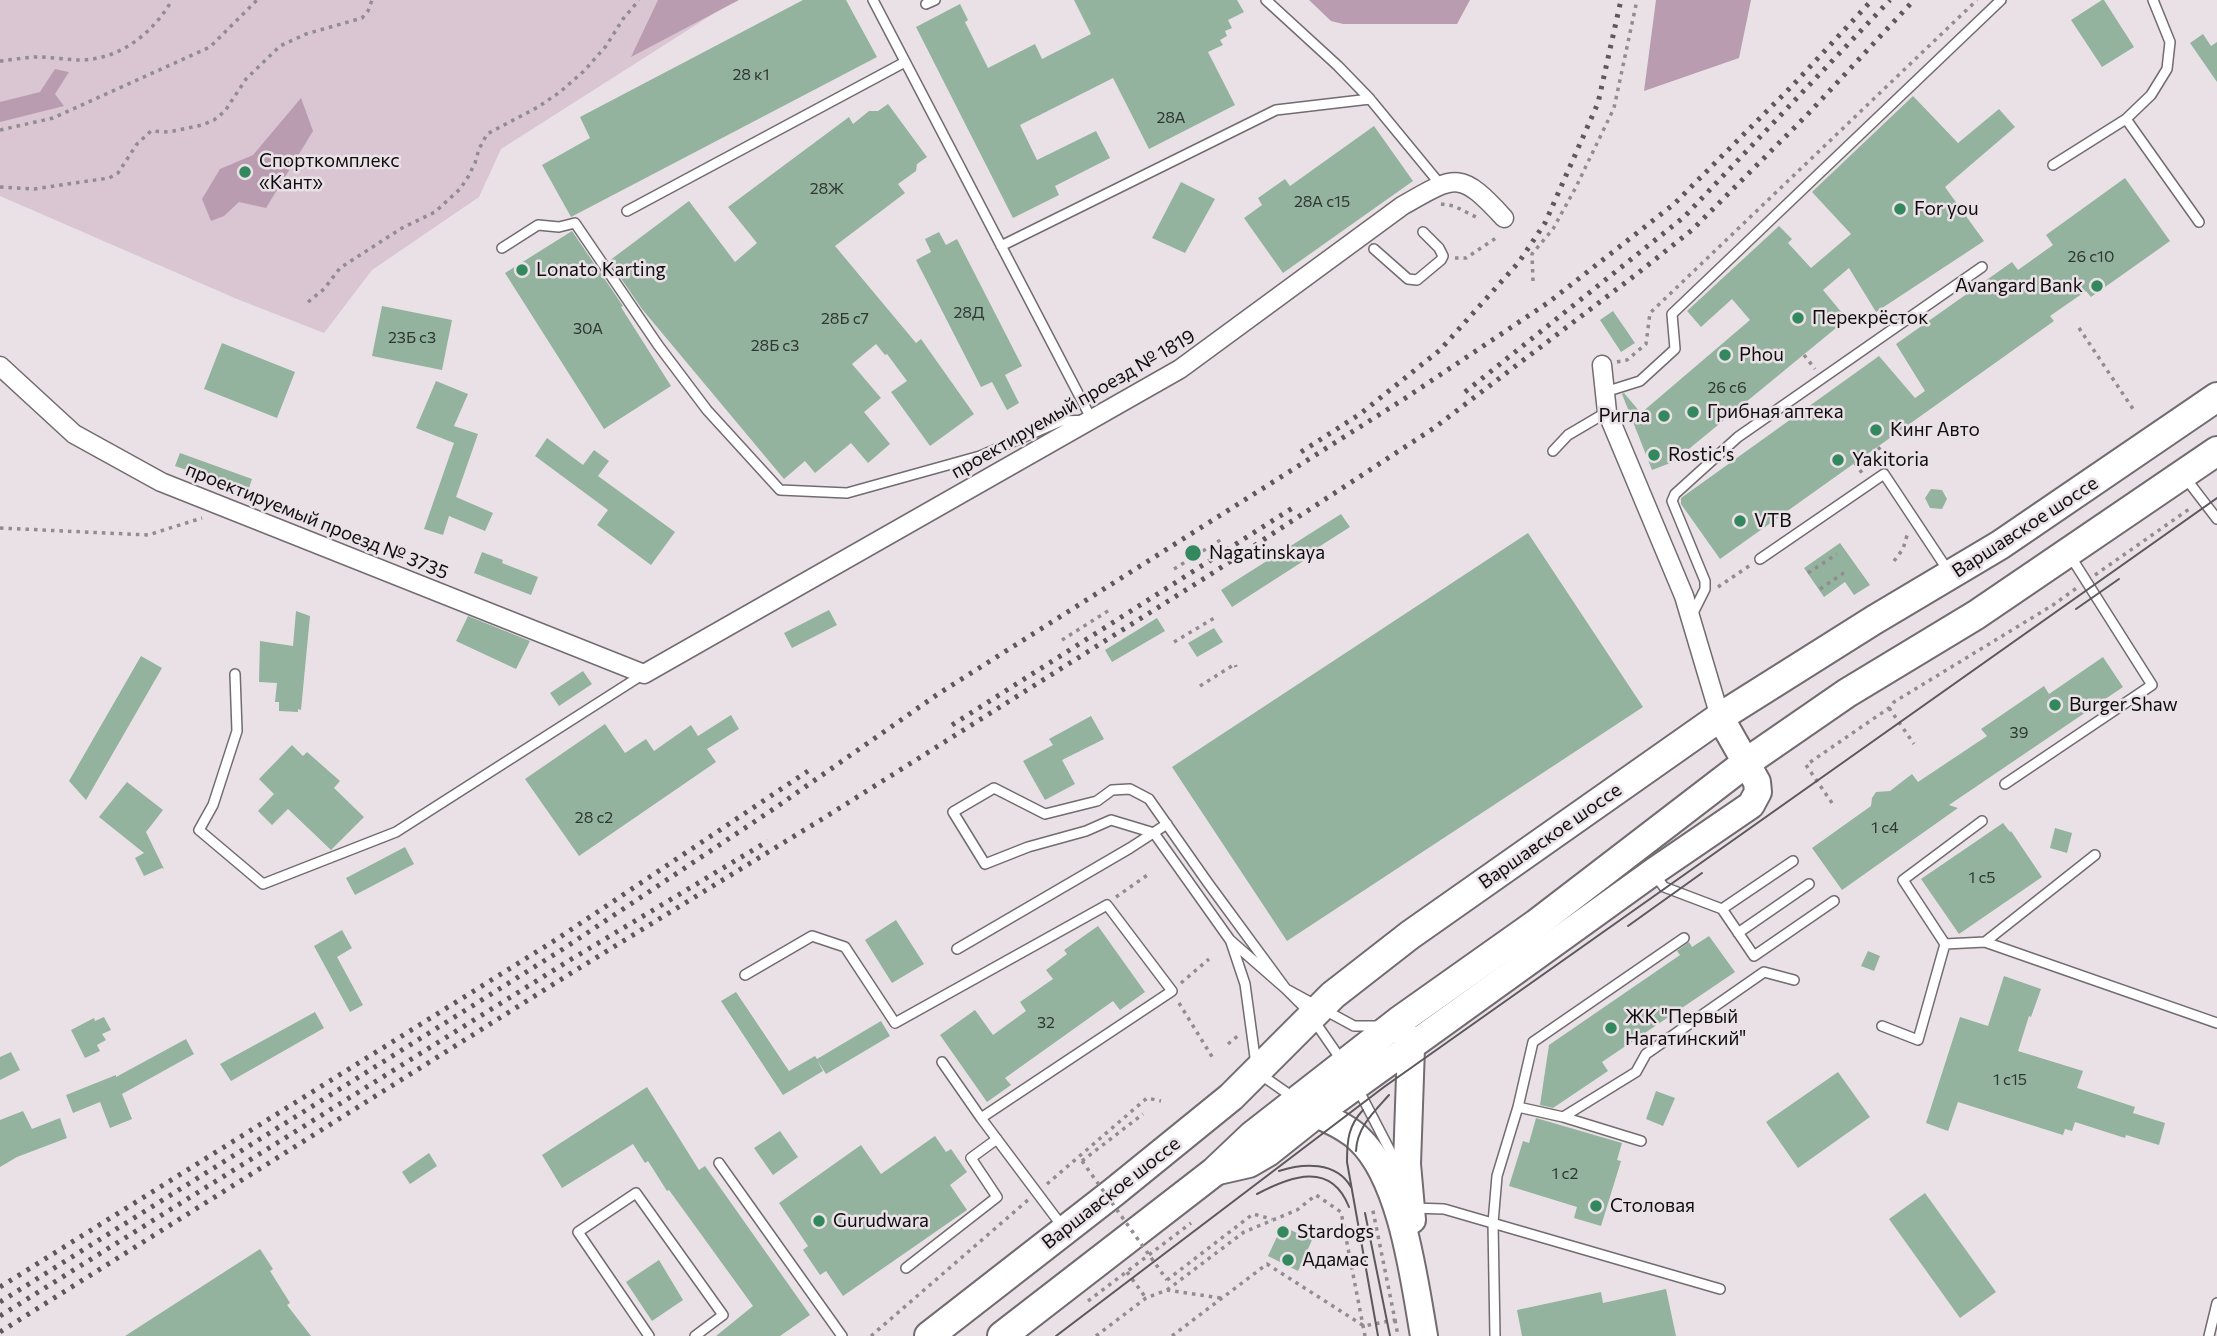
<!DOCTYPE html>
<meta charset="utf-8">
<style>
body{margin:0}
canvas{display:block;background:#e9e1e6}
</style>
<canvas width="2217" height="1336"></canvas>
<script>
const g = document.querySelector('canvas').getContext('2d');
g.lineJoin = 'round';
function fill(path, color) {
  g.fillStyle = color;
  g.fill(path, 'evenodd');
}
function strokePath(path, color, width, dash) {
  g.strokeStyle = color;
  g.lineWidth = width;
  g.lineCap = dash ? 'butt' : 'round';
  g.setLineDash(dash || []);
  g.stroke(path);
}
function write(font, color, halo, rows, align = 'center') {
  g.font = font + ' Commissioner,sans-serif';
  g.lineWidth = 5;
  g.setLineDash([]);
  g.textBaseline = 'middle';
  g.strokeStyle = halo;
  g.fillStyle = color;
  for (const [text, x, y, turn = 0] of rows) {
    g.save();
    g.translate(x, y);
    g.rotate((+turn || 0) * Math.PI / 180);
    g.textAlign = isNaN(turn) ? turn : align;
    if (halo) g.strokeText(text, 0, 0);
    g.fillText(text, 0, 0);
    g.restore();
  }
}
fill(new Path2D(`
 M0,0H735L501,149L479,197L372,270L324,333L237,299L0,196Z`), '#dac5d2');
fill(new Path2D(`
 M658,0H739L631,57Z
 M1309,0H1470L1457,24H1343L1331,21Z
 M1656,0H1751L1739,58L1644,91Z
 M55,69L69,72L55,94L64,106L0,122V102L40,92Z
 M301,98L313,131L266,208L239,202L224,216L211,221L202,199L220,169L253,155Z`), '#ba9cb0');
fill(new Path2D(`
 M803,0H846L877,57L571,217L542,165L590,138L580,117Z
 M1074,0H1237L1244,12L1228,20L1232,28L1225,31L1227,36L1220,40L1223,45L1208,52L1235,105L1149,149L1113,78L1020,125L1037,160L1096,131L1110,158L1055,186L1059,195L1013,218L916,27L960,4L968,20L965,22L988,68L1035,44L1042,59L1091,34Z
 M2102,0H2104L2134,47L2102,67L2071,20Z
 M2203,34L2211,46L2217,42V82L2190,43Z
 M1913,96L1958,143L1999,109L2015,127L1945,187L1984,241L1876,312L1849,268L1823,290L1847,319L1673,462L1652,470L1622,394L1624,393L1641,413L1750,320L1732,299L1701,327L1687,311L1779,226L1792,239L1788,243L1811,268L1851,234L1812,192Z
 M888,104L927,157L917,164L916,171L898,184L905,193L835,246L916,343L921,339L974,414L930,446L891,392L907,381L887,354L885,355L876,344L852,364L881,398L864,412L890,444L868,463L851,443L815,473L805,461L784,479L642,309L609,261L689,201L735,262L757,243L728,207L849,117L853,124L869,111H878Z
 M1374,126L1413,181L1283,273L1244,218L1262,205L1258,198L1285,179L1290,186Z
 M2125,178L2170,241L2091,297L2086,291L2050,316L2054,321L1720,559L1681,504V498L1879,356L1915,398L1925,391L1896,344L2012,262L2018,270L2053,245L2046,235Z
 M1181,182L1215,199L1185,253L1152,238Z
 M572,231L623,306L621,307L671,386L604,429L505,273Z
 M939,232L946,245L957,239L1022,366L1005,375L1019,403L1007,410L992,382L981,387L916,260L931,252L925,239Z
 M382,306L452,320L442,370L372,356Z
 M1613,311L1635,343L1621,352L1600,320Z
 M222,343L295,372L277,418L204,389Z
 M436,381L468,394L454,426L478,434L456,497L493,513L485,531L449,516L443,535L424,529L454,443L416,428Z
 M547,438L583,465L594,450L609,461L598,476L675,532L651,565L597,525L608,510L535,456Z
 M180,453L252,479L248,491L175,466Z
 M1931,489L1942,490L1947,499L1942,509L1930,508L1925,498Z
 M1341,514L1350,527L1317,548L1319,551L1232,607L1221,590Z
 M1528,533L1643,707L1287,941L1172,767Z
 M1840,543L1870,585L1854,595L1845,582L1824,597L1804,568Z
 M482,552L503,560L502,563L538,577L531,595L474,573Z
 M829,610L837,625L792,648L784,633Z
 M296,611L310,616L301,710L298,709V712L279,711V702H275L277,683L259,682L260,641L293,646Z
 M468,616L530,641L516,669L456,641Z
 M1157,618L1165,631L1112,662L1105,650Z
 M1214,628L1223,642L1197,657L1188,643Z
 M141,656L162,668L86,800L69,781Z
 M2103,657L2123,687L1949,805L1958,808L1842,890L1812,848L1871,806L1872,798L1876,792L1890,791L1912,774L1918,782L1987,736L1981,729L2044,686L2049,694Z
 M583,671L592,684L559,706L550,693Z
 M731,715L739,729L707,749L716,762L579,856L525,779L605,724L625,753L646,739L654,751L691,725L698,736Z
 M1091,716L1104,739L1062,760L1075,784L1045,800L1023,761L1053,745L1049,739Z
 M292,745L303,756L307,752L340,781L334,788L364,817L331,850L288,809L272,825L258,811L274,794L259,779Z
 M127,782L163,810L146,832L164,869L162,868L144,876L135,858L144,853L99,817Z
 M2003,823L2010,832L2011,831L2042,877L1959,934L1921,879Z
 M2055,828L2072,833L2067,853L2050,848Z
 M405,847L414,864L355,895L346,878Z
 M896,920L924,964L892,983L865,940Z
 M1098,926L1145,992L1120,1010L1113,1001L1005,1078L1011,1085L987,1102L940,1035L975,1010L993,1035L1026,1011L1020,1002L1053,979L1046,970L1067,954L1064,950Z
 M342,930L352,948L337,957L363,1005L350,1012L314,946Z
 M1709,936L1735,972L1602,1062L1608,1071L1553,1108L1540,1105L1549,1045L1680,955L1677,951L1689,942L1692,947Z
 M1868,951L1880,956L1874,971L1861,966Z
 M2004,976L2041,989L2031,1017L2029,1016L2018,1051L2083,1071L2077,1088L2135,1107L2133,1113L2165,1123L2159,1145L2126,1135L2125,1138L2075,1122L2072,1131L2065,1129L2063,1135L1958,1102L1948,1131L1926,1123L1960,1017L1988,1026Z
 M736,992L789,1071L815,1056L817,1059L881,1021L890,1036L826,1074L817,1060L823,1071L783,1095L721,1001Z
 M315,1012L324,1028L231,1081L220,1064Z
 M104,1017L111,1030L102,1034L106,1040L97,1045L100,1051L85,1058L71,1030L94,1018L95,1021Z
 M186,1039L194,1054L122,1094L132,1119L110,1128L100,1102L73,1113L66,1095L116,1075V1077Z
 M11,1052L20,1070L0,1080V1057Z
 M1838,1072L1870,1117L1798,1168L1766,1122Z
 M647,1087L699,1170L705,1166L810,1315L780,1336H716L753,1306L669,1190L667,1191L648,1161L645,1163L633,1144L562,1188L542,1155Z
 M1656,1091L1675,1098L1663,1126L1646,1119Z
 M23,1111L32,1129L60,1118L67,1138L17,1157L0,1167V1120Z
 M1536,1118L1622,1143L1617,1160L1621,1161L1601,1226L1574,1218L1577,1207L1509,1186L1523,1141L1529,1143Z
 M780,1131L798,1157L773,1175L754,1148Z
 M935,1136L946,1152L951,1149L967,1172L950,1185L967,1210L843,1296L826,1271L820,1275L803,1250L808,1246L779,1203L861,1145L881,1174Z
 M429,1153L437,1166L410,1184L402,1172Z
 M1925,1193L1996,1292L1960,1318L1889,1219Z
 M1282,1226L1312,1240L1298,1271L1268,1256Z
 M260,1249L273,1269L270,1271L290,1303L287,1305L311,1336H125Z
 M659,1260L683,1300L652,1321L626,1282Z
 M1666,1289L1676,1336H1522L1517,1310L1601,1292L1603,1303Z`), '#93b39f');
const lane = new Path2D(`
 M1266,0L1338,66L1370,99L1440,184
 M926,4L935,0
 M2126,119L2199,222
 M2053,165L2126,119L2151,95L2167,69L2170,42L2153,0
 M627,211L905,62
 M1001,246L1276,110L1370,99
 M502,248L538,225L559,227L575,223L658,345L707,410L780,490L847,493L980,456L1061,421L1092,420L873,0
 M1374,249L1408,279L1417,280L1441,260L1443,256L1439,248L1423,232
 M1605,392L1640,381L1675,349L1672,314L2001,0
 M1553,451L1568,435L1607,412
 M2184,476L2217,519
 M1760,559L1884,474L1949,572
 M1692,615L1705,589V581L1672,501L1675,494L1738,437L1982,267
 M235,674L237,731L213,805L199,830L263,884L396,832L642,675
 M2005,784L2152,685L2069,554
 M1654,874L1664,887L1722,909L1754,956L1834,901
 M1722,909L1793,861
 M1738,933L1809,884
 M1231,942L1245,984L1257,1072L1294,1098
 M1985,942L2095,855
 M1945,944L1985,942L2217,1023
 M957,949L1130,848L1167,824
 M745,975L812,936L845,947L895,1023L1107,905L1172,991L981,1118L1062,1226
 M1882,1026L1918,1040L1945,944L1903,880L1982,821
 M1342,1061L1306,1009L1286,989L1230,940L1154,833L1111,820L1086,831L1028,847L985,864L953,812L994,788L1045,814L1097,801L1112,790L1130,789L1149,799L1208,883L1286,989L1354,1026H1381
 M942,1062L981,1118
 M1358,1089L1398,1166
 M1518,1107L1563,1117L1636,1072L1646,1054L1764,972L1794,980
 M1563,1117L1641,1141
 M719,1163L842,1336
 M1413,1208L1444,1209L1720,1289
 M906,1268L997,1197L971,1158L997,1139
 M649,1336L578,1232L636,1193L723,1315L695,1336
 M1495,1336L1493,1223L1497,1176L1518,1107L1533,1042L1684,938
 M2209,1336L2217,1303`);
const street = new Path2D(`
 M1602,365L1607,412L1684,596L1720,717
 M0,366L74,434L161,482L644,674L1180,369L1402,206C1456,175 1460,170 1504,218`);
const secondary = new Path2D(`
 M1406,1036L1411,1047L1407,1164L1412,1220
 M1317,1114C1331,1121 1347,1127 1359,1139C1402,1179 1414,1279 1424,1336
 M1214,1172L1249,1164L1268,1153L1317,1114L1653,872L1751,805L1758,792L1757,782L1720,717`);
const primary = new Path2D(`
 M929,1336L1114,1192L1231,1097L1333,995L1410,935L1720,717L1874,620L2000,545L2217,397
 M1002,1336L1214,1172L1253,1135L1399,1021L1536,924L1747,762L1847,693L1976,615L2217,451`);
strokePath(lane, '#726b6f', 12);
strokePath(street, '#726b6f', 21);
strokePath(secondary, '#726b6f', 30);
strokePath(primary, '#726b6f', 32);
strokePath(new Path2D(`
 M0,61C12,60 25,57 38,57C52,57 67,60 81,60C121,59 153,33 172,0
 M0,130L53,118L210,47L257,0
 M0,187L34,189L109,178L118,173L137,144L151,131L169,132L202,125L214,120L225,111L246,79L280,46L306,34L362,18L368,11L372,0
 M1441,204L1454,206L1476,217
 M1455,258H1466L1499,236
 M1533,281L1532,254L1553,229L1576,187L1614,108L1637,0
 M308,302L324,289L340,268L402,228L435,212L460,189L468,177L475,163L479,149L487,134L538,107L560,92L584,71L606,46L623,19L639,0
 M2079,328L2133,409
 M1804,355L1815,369
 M1617,362L1627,360L1646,344L1650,313L1977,0
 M1878,447L1890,462
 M1855,463L1862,473
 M0,528L148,535L202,518
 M1894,561L1903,549L1908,532
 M1174,569L1222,539
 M1808,573L1837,554
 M2095,575L2192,507
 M1718,587L1749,566
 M1820,589L1848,570
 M1062,640L1111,609
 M1174,642L1216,617
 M1200,686L1235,664L1236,667
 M1889,708L1914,744
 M1832,803L1806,765L1889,708L1894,702L2053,605L2078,587
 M1116,897L1149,874
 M1181,983L1209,959
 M1179,1003L1214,1060
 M1228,1044L1240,1034
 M1082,1161L1143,1114
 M1047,1184L1147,1098L1161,1101
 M1127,1272L1146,1298
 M1167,1280L1253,1214L1272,1219
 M1167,1290L1244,1232L1297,1210L1316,1195L1341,1212L1365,1336
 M1088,1301L1191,1223
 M1395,1320L1398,1336
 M871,1336L1028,1200
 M1096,1336L1146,1298L1167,1290L1221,1298
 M1172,1336L1267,1264L1364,1326L1395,1320L1372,1206`), '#918c8f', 3.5, [3.5, 5]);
strokePath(lane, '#fff', 9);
strokePath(street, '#fff', 18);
strokePath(secondary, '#fff', 26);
strokePath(primary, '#fff', 28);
strokePath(new Path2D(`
 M2076,609L2119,579
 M1628,926L1702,873
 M1363,1110C1348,1126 1347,1141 1347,1162L1378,1336
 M1356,1151C1357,1127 1374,1112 1389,1095
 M1279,1171C1303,1163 1336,1161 1351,1187
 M1257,1194C1291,1176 1331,1161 1349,1207
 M1365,1213L1390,1336
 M1056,1336L1384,1087L2217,498`), '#5c585b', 2);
strokePath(new Path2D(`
 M1465,392L1684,217L1890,0
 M1301,452L1360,414L1440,350L1519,262L1545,223L1598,103L1621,0
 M952,725L1294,507
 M0,1287L557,939L808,771
 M0,1302L563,949L775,808L938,694L1404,399L1549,302L1674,204L1793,85L1872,0
 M0,1316L570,960L768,841
 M0,1332L576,970L827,816L1208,576L1434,428L1638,273L1692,230L1807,115L1914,0`), '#5c585b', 5, [3.5, 7]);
strokePath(new Path2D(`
 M1082,1161L1167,1280`), '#918c8f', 3.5, [3.5, 5]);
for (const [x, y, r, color] of [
 [245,172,7,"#33895d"],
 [1900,209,7,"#33895d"],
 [522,270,7,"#33895d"],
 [2097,286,7,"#33895d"],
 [1798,318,7,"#33895d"],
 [1725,355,7,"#33895d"],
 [1693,412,7,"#33895d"],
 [1664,416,7,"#33895d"],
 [1876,430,7,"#33895d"],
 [1654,455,7,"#33895d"],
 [1838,460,7,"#33895d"],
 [1740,521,7,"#33895d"],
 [1193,553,9,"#33895d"],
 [2055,705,7,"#33895d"],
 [1611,1028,7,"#33895d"],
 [1596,1206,7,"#33895d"],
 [819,1221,7,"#33895d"],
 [1283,1232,7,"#33895d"],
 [1288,1260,7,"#33895d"]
]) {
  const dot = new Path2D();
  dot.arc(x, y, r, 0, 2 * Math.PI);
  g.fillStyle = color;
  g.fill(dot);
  strokePath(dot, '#e9e1e6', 2.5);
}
write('16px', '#303632', null, [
 ["28 к1",751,75],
 ["28А",1171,118],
 ["28Ж",827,189],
 ["28А с15",1322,202],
 ["26 с10",2091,257],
 ["28Д",969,313],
 ["28Б с7",845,319],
 ["30А",588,329],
 ["23Б с3",412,338],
 ["28Б с3",775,346],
 ["26 с6",1727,388],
 ["39",2019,733],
 ["28 с2",594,818],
 ["1 с4",1885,828],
 ["1 с5",1982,878],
 ["32",1046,1023],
 ["1 с15",2010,1080],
 ["1 с2",1565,1174]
]);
write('19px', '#0f0d0e', '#e9e1e6', [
 ["Спорткомплекс",259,161],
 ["«Кант»",259,183],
 ["For you",1914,209],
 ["Lonato Karting",536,270],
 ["Avangard Bank",2083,286,"right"],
 ["Перекрёсток",1812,318],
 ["Phou",1739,355],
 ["Грибная аптека",1707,412],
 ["Ригла",1650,416,"right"],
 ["Кинг Авто",1890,430],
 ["Rostic's",1668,455],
 ["Yakitoria",1852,460],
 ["VTB",1754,521],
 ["Nagatinskaya",1209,553],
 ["Burger Shaw",2069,705],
 ["ЖК \"Первый",1625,1017],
 ["Нагатинский\"",1625,1039],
 ["Столовая",1610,1206],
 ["Gurudwara",833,1221],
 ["Stardogs",1297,1232],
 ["Адамас",1302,1260]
], 'left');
write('19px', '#0f0d0e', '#e9e1e6', [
 ["проектируемый проезд № 1819",1073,404,-30],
 ["проектируемый проезд № 3735",317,521,22],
 ["Варшавское шоссе",2025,527,-33],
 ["Варшавское шоссе",1550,836,-35],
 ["Варшавское шоссе",1111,1193,-38]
]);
</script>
